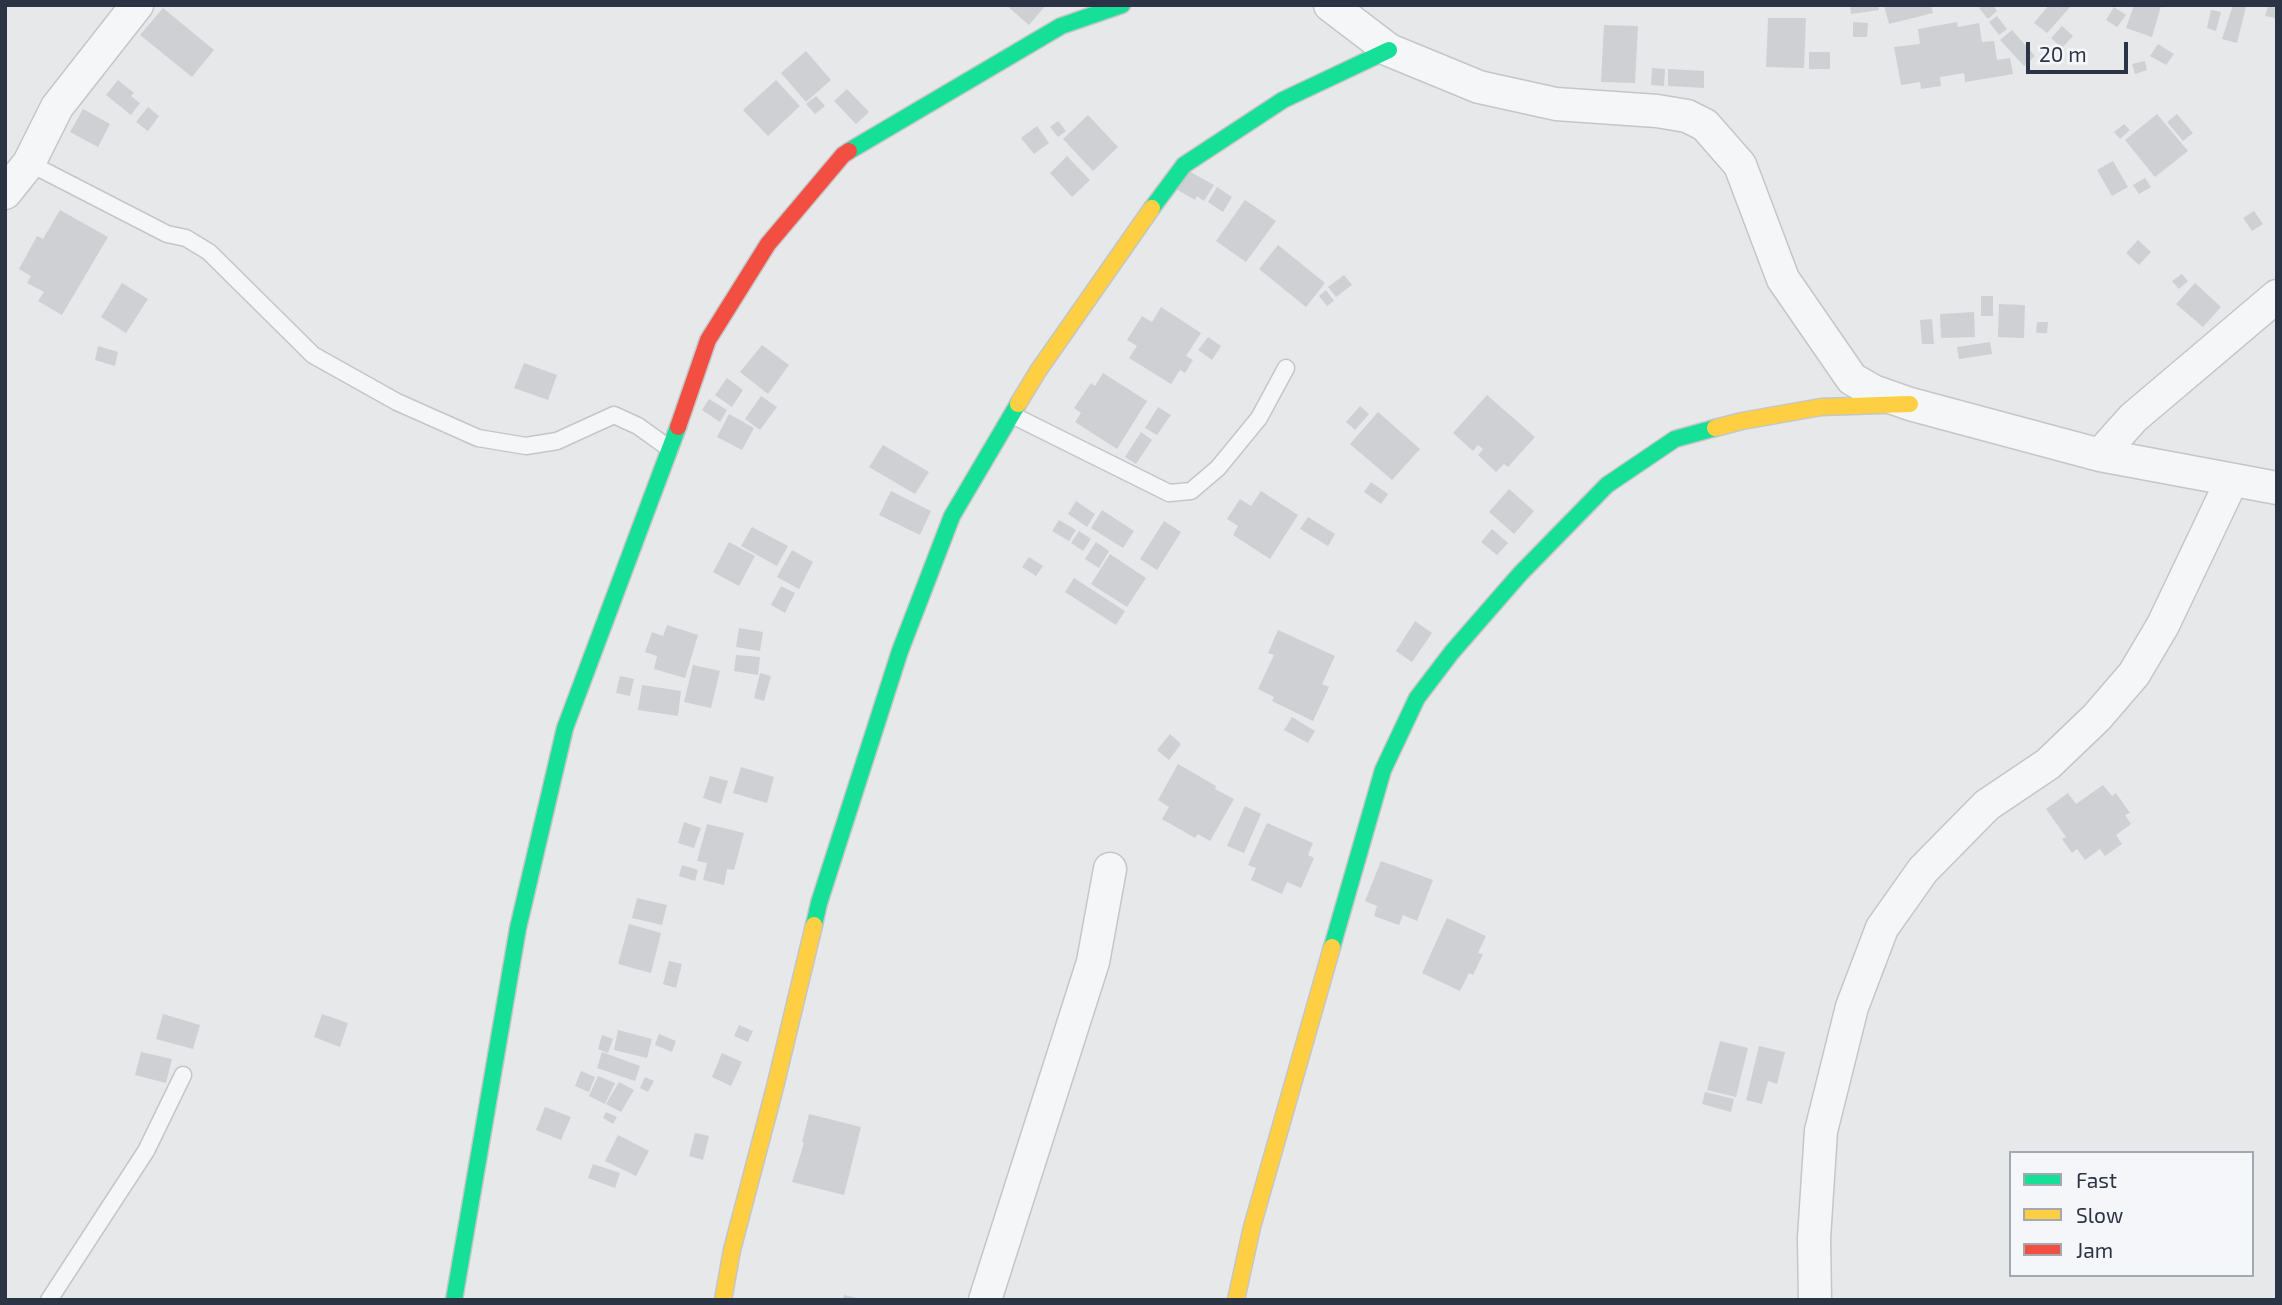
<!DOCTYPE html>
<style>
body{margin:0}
#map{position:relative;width:2282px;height:1305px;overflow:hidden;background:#e6e8ea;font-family:"Exo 2",sans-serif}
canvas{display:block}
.frame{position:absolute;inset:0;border:7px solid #2b3445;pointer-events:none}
.legend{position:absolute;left:2009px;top:1151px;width:245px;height:126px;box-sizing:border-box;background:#f4f6f9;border:2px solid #a4a8b1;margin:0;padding:9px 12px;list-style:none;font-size:21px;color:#2b3445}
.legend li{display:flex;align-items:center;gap:14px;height:35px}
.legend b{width:35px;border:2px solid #a4a8b1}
.scale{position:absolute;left:2026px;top:42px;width:102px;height:32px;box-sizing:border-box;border:4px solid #2b3445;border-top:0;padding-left:9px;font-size:21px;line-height:24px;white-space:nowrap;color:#2b3445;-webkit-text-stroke:5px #f4f6f9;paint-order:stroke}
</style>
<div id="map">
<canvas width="2282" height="1305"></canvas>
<div class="frame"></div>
<ul class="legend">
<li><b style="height:9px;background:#16e098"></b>Fast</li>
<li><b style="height:9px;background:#ffcf43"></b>Slow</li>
<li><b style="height:9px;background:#f24e42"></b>Jam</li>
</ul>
<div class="scale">20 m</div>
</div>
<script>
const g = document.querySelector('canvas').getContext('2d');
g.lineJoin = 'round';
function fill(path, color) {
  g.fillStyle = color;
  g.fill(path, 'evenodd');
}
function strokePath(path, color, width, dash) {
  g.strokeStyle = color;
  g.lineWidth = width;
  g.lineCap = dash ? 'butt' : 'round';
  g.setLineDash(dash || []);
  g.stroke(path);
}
fill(new Path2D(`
 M1006,5H1046L1029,25Z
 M1850,5H1878L1879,10L1851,14Z
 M1884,5H1931L1933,13L1889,24Z
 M1983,5H1993L1997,11L1988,19L1979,8Z
 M2049,5H2072L2047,33L2034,23Z
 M2134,5L2161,6L2152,37L2126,28Z
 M2233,5L2246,7L2237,43L2222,39Z
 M2268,6L2277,8L2275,18L2265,16Z
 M2114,7L2126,15L2117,27L2106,20Z
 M163,8L214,50L192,77L140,35Z
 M2211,10L2221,12L2216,31L2207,28Z
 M1997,16L2007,29L1999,35L1989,22Z
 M1768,18H1806L1804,68L1766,67Z
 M1853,22L1868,23L1867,37H1853Z
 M1957,22L1958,27L1979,23L1982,42L1994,41L1997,60L2010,58L2013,74L1965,82L1964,73L1940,77L1941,86L1921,89L1920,82L1901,85L1894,47L1920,44L1918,29Z
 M1604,25L1638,26L1635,83L1601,82Z
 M2062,26L2073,36L2062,48L2051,38Z
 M2012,30L2035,56L2024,66L2000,40Z
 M2158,44L2174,54L2166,65L2150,56Z
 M806,51L831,80L806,102L781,73Z
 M1809,52H1830V69H1809Z
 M2145,61L2147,70L2135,74L2132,64Z
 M1652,68L1665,69L1664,86L1651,85Z
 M1668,69L1704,71V88L1668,86Z
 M118,80L134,93L131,96L140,103L131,115L106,95Z
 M776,80L800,106L768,136L743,110Z
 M847,89L869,112L856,124L834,101Z
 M816,96L825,106L815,114L806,104Z
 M148,107L159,116L148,131L136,122Z
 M83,109L110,124L98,147L70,132Z
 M2157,114L2188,151L2155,177L2125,140Z
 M2177,114L2193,133L2183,141L2167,122Z
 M1088,115L1118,147L1093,171L1063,139Z
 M1058,121L1066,131L1058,137L1050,127Z
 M2124,124L2130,130L2120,139L2114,132Z
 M1037,126L1049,143L1034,154L1021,138Z
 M1067,156L1090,180L1072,197L1050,173Z
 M2113,161L2128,187L2112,196L2097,170Z
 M1187,170L1214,185L1204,201L1197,196L1195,200L1176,189Z
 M2145,178L2151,187L2139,194L2133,185Z
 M1217,187L1232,197L1223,212L1208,202Z
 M1245,200L1276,221L1246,262L1216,241Z
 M60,210L108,237L62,315L38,301L44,292L27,283L31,276L19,269L37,236L43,239Z
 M2254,211L2263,224L2252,231L2243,218Z
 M2138,240L2151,252L2139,265L2126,253Z
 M1278,245L1325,283L1306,307L1259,269Z
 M2182,274L2188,281L2179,289L2172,281Z
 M1344,275L1352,285L1336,297L1328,287Z
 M122,283L148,299L126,333L101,317Z
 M2195,283L2221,307L2203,327L2176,304Z
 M1326,290L1334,301L1327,306L1319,296Z
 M1981,296H1993V316H1981Z
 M1999,304L2025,305L2024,338L1998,337Z
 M1161,307L1201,333L1186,356L1193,360L1185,373L1180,370L1171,384L1129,358L1137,346L1127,340L1142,316L1152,322Z
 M1974,312L1975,337L1941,338L1940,314Z
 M1932,319L1934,344H1922L1920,320Z
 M2037,322H2048L2047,333H2036Z
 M1208,337L1221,346L1212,360L1198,350Z
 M1990,342L1992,354L1959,359L1957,347Z
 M762,345L789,365L768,394L740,372Z
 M98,346L118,352L115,366L95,360Z
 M524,363L557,375L548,400L514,388Z
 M1103,373L1147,401L1117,449L1075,422L1081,413L1074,408L1091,383L1095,386Z
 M727,378L743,390L732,407L715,395Z
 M1487,395L1535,437L1508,467L1504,464L1496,472L1478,455L1483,449L1478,445L1473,451L1453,433Z
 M761,396L777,407L760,430L745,419Z
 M709,399L727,410L720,422L702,410Z
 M1360,406L1369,414L1355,430L1346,422Z
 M1158,407L1171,415L1157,435L1145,428Z
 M1378,412L1420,449L1392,480L1350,444Z
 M729,414L754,428L742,450L717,437Z
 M1141,432L1152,440L1136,464L1125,457Z
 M883,445L929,472L915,494L869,467Z
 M1371,482L1388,494L1381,504L1364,492Z
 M1509,489L1534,511L1514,534L1489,512Z
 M891,491L931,511L920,535L879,515Z
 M1261,491L1298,515L1270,559L1233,535L1238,526L1227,519L1240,499L1251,506Z
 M1076,501L1095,514L1087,527L1068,514Z
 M1102,510L1134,531L1123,548L1091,528Z
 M1308,517L1335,534L1328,546L1300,529Z
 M1059,520L1076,530L1069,541L1052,531Z
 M1164,521L1181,532L1157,570L1140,559Z
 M752,527L788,546L777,566L741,546Z
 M1492,529L1508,543L1497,555L1481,542Z
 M1079,531L1091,539L1083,551L1071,543Z
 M729,542L755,556L739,586L713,572Z
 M1096,542L1109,551L1099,568L1085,559Z
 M792,550L813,562L799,589L777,577Z
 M1110,554L1146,578L1127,607L1091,584Z
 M1029,557L1043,566L1036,576L1022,567Z
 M1074,578L1125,611L1116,625L1065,592Z
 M781,586L795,593L785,613L771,605Z
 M1415,621L1432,633L1412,662L1396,651Z
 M667,625L698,635L685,678L654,669L657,656L645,652L652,632L663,636Z
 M739,628L763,632L760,651L736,647Z
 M1278,630L1335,656L1322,684L1329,687L1313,721L1272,701L1274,697L1258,689L1274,655L1268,653Z
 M736,655L760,657L758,675L734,671Z
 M693,665L720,671L711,708L684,702Z
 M760,673L771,676L764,701L754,698Z
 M620,676L634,679L630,696L616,693Z
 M642,685L681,691L678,716L638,710Z
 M1292,717L1315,731L1308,743L1284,730Z
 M1170,734L1181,744L1169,760L1157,750Z
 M1178,764L1216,786L1215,789L1234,799L1210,841L1198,834L1195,838L1162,819L1169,807L1158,800Z
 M741,767L774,777L767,803L733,793Z
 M710,776L728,781L721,804L703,798Z
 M2103,785L2112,796L2116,793L2130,813L2125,815L2131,824L2116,835L2122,844L2105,856L2100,849L2085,860L2077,849L2072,853L2062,839L2066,837L2046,809L2068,793L2076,804Z
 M1245,806L1261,814L1244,853L1227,846Z
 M684,822L701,828L694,848L678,843Z
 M1267,823L1313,843L1308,855L1314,858L1301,888L1287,882L1282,894L1251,880L1256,868L1248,865Z
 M707,824L744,833L734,870L727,869L724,885L703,880L707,863L697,861Z
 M1381,861L1433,880L1417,921L1403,915L1399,925L1374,916L1377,906L1365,901Z
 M682,865L698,870L695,881L679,876Z
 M637,898L667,905L662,925L632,918Z
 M1447,918L1486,936L1478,953L1483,954L1473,975L1469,973L1460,991L1422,973Z
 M629,924L661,933L651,973L618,964Z
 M669,961L682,964L676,988L663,984Z
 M163,1014L200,1025L193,1049L156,1039Z
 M322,1014L348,1023L340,1047L314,1037Z
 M739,1025L753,1031L748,1042L734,1036Z
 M618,1030L652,1039L647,1058L614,1050Z
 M659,1034L676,1041L672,1052L655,1045Z
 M602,1035L613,1039L608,1053L598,1049Z
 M1720,1041L1748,1048L1736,1097L1707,1090Z
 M1759,1046L1785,1052L1777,1084L1768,1081L1762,1104L1746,1100Z
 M141,1052L172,1059L166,1083L135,1075Z
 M602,1052L640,1066L635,1081L597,1068Z
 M722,1053L742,1062L731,1086L712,1077Z
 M581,1071L595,1077L589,1092L575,1086Z
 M598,1076L615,1083L605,1104L589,1096Z
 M645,1077L654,1081L648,1092L640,1088Z
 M619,1082L634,1090L621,1112L606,1104Z
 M1705,1092L1734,1099L1731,1112L1702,1104Z
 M545,1107L571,1117L561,1140L536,1130Z
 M606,1112L617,1117L613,1124L603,1118Z
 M809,1114L861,1127L844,1195L792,1182L804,1143L802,1142Z
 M695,1133L709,1136L703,1160L689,1156Z
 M618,1135L649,1151L636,1176L605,1161Z
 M593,1164L620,1173L615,1188L588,1178Z
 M844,1295L862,1299V1300H843Z`), '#ced0d3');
const lane = new Path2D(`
 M29,163L167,234L186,238L209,252L313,355L397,402L478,438L526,446L557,441L614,415L638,426L670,449
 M1012,415L1169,493L1191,491L1218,468L1259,418L1286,368
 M49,1300L146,1151L183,1075`);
const street = new Path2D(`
 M1330,5L1389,50L1479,87L1556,104L1657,111L1687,116L1705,125L1740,165L1783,279L1852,379L1873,391L1910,404L2100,455L2277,488
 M5,193L29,163L57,107L137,5
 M2100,455L2133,418L2277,296
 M985,1300L1093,962L1110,869
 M1815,1300L1814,1238L1821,1131L1852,1007L1882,928L1923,870L1987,805L2048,764L2097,717L2134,674L2163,625L2232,480`);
const fast = new Path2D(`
 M849,151L1061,26L1122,5
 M1152,208L1184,165L1283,100L1389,50
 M814,925L819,903L900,651L952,516L1018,404
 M1332,947L1383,770L1417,698L1452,652L1520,574L1607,485L1675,439L1715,428
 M454,1300L518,928L565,728L678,427`);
const slow = new Path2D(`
 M1018,404L1038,371L1152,208
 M1715,428L1742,421L1821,407L1910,404
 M723,1300L732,1250L775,1087L814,925
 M1236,1300L1252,1227L1332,947`);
const jam = new Path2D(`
 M678,427L708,340L768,244L843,155L849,151`);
strokePath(lane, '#c4c6c8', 19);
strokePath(street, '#c4c6c8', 35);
strokePath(fast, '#c4c6c8', 19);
strokePath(slow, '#c4c6c8', 19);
strokePath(jam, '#c4c6c8', 19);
strokePath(lane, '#f5f6f7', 16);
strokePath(street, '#f5f6f7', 32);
strokePath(fast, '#16e098', 16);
strokePath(slow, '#ffcf43', 16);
strokePath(jam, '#f24e42', 16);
</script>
